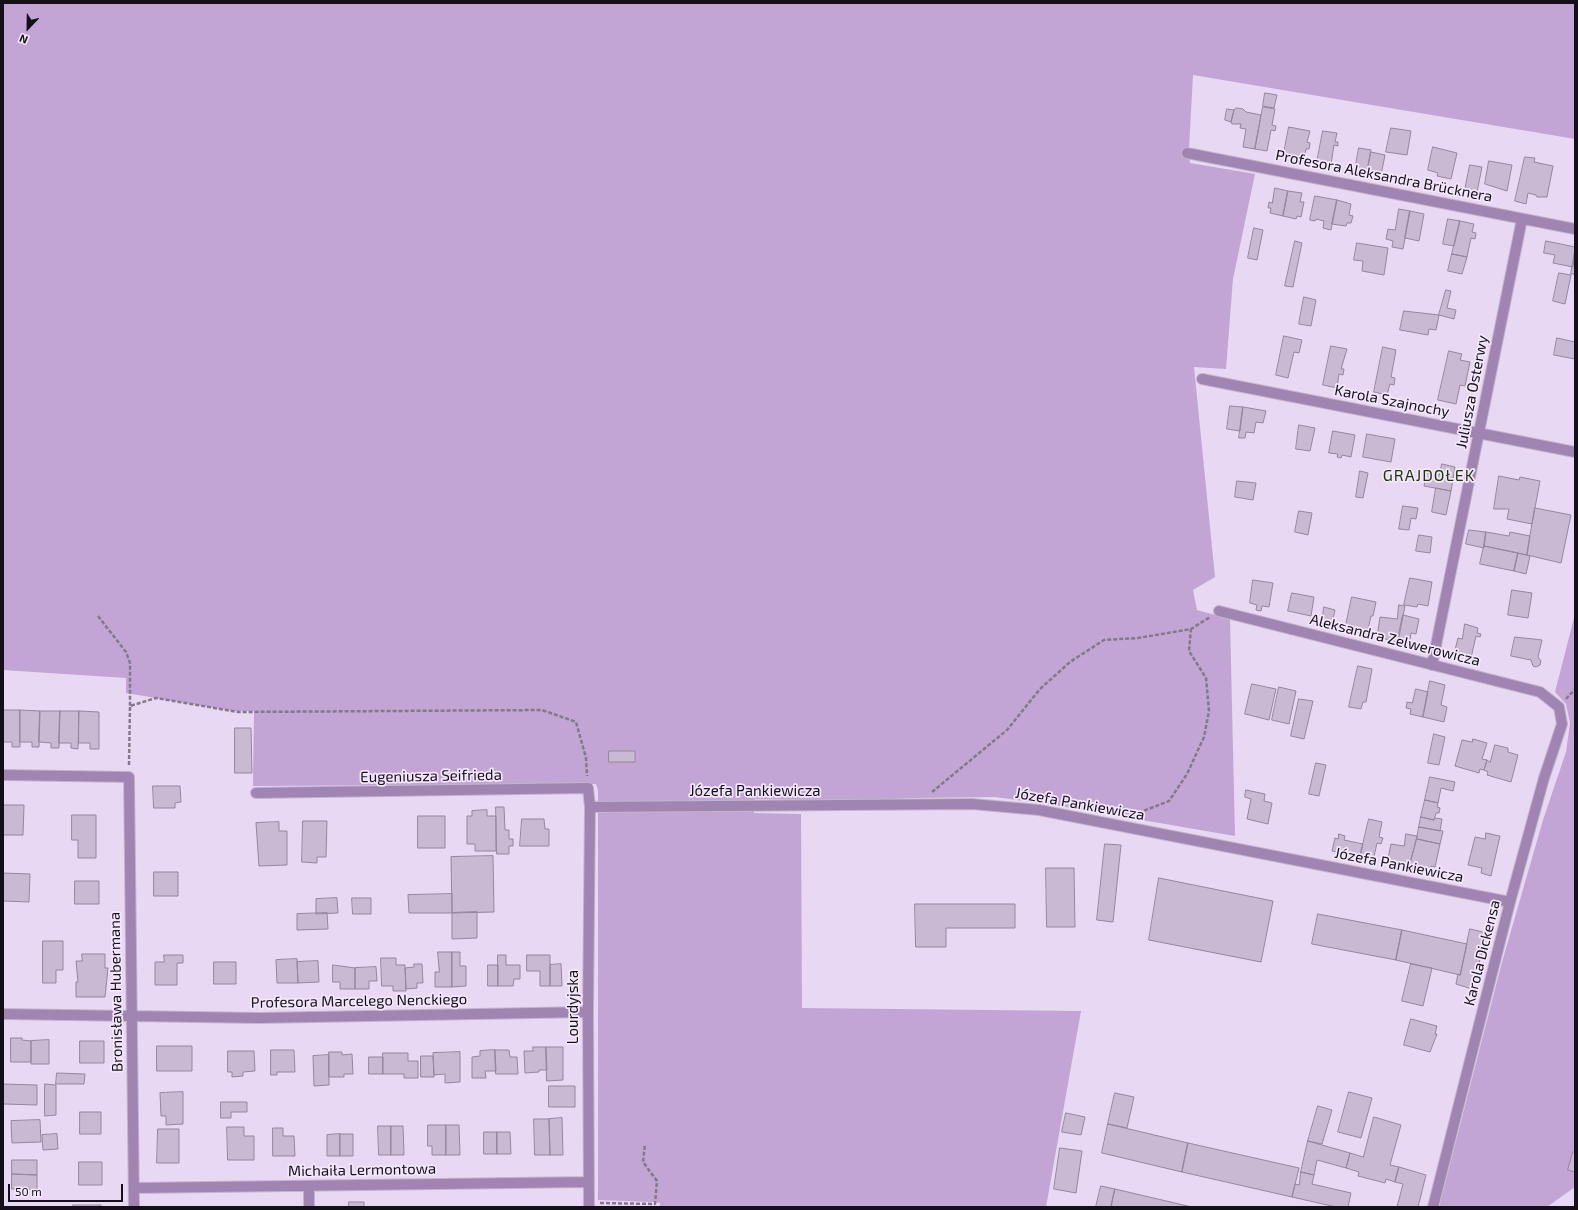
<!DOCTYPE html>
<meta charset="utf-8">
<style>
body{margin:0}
#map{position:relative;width:1578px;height:1210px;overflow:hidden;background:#e9d8f3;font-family:"Exo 2",sans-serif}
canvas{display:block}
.frame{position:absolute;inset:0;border:4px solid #140f18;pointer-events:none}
.north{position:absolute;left:8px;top:8px;width:40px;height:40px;-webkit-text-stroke:3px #f4e7fd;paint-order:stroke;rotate:202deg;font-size:11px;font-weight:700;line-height:16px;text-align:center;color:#140f18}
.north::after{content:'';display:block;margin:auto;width:14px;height:18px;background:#140f18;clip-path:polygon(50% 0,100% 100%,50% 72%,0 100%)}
.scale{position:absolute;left:8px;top:1184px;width:115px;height:18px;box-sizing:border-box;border:2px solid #140f18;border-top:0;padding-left:5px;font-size:12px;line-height:14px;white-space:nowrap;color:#140f18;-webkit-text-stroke:3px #f4e7fd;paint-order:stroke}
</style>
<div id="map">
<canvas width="1578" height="1210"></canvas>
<div class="frame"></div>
<div class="north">N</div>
<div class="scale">50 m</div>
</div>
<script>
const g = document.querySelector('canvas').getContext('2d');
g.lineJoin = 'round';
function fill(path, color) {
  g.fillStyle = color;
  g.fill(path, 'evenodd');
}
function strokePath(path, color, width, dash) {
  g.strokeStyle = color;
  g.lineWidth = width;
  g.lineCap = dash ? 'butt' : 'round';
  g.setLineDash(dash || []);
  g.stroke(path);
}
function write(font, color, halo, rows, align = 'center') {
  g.font = font + ' "Exo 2",sans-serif';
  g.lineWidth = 3.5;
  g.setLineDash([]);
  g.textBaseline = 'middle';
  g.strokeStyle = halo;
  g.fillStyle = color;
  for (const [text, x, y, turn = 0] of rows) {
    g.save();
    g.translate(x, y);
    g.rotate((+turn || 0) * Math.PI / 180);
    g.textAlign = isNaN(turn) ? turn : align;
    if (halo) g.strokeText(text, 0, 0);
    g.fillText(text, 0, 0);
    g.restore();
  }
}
fill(new Path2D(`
 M3,3H1575V139L1193,75L1189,148L1190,163L1255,174L1233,279L1226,369L1194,367L1215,577L1193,590L1197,610L1230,619L1235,836L1060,806L995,797L915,798L859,801L755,799L754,813L801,814L802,1008L1081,1011L1046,1207H660V1203L653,1202L598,1200V791L596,784L253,786L254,711H233L126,693V678L3,670Z
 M1575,614V1187L1547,1207H1439L1502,962L1543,820L1566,752L1570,723L1566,704L1555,692Z`), '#c2a5d4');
const building = new Path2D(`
 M1265,93L1277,95L1274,108L1263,106Z
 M1263,107L1275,109L1272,125L1276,126L1275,131L1271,130L1267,151L1255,149Z
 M1237,108L1243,109L1246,112L1261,115L1255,149L1243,147L1246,129L1240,128L1241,124H1232L1231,122L1234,110Z
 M1227,109L1234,110L1231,122L1225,120Z
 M1289,127L1310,131L1307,142L1310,143L1309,149H1306L1304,157L1284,153Z
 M1391,128L1411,131L1407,155L1386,152Z
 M1323,131L1337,133L1335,142H1338V146L1334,145L1331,164L1317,162Z
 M1433,147L1457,153L1451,179L1437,176L1438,173L1428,170Z
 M1359,148L1371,150L1367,172L1355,170Z
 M1371,152L1385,155L1381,175L1367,172Z
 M1525,157L1535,158L1534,162L1553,166L1547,197H1537L1536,195L1528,193L1526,204L1515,201Z
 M1489,161L1512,165L1507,191L1485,184Z
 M1470,165L1482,167L1477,192L1465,190Z
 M1275,188L1288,191L1283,216L1270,213L1271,208H1268L1269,202L1272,203Z
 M1288,191L1302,193L1300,202H1304L1301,217L1297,216L1296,219L1283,216Z
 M1315,196L1337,200L1331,230L1323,228L1324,221L1316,219L1315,221L1310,220Z
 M1337,200L1351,204L1349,215L1353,216L1351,223H1347L1346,226L1332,224Z
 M1399,209L1410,211L1403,249L1392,247L1393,241L1386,239L1388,229L1395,230Z
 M1410,211L1424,214L1419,241L1405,238Z
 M1448,219L1460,221L1454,246L1443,244Z
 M1460,221L1474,224L1472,232L1476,233L1475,239L1471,238L1467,257L1452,254Z
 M1254,228L1263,230L1257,260L1248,258Z
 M1295,241L1302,243L1293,287L1285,286Z
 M1546,241L1575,247L1573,267L1553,263L1555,255L1544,253Z
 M1357,243L1388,248L1384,275L1362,271L1363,261L1354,260Z
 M1575,250V274H1571Z
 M1452,254L1467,257L1462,274L1448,271Z
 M1559,273L1571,275L1565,304L1553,301Z
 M1446,290L1451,291L1447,308L1456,310L1454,319L1439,315Z
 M1304,297L1316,300L1311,326L1299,324Z
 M1404,311L1439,315L1436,330L1429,329L1428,335L1400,330Z
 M1284,336L1302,340L1299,353L1294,352L1288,378L1276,375Z
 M1557,338L1575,342V359L1554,355Z
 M1331,346L1347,349L1341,369H1344L1343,375L1339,374L1337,388L1323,385Z
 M1383,347L1396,350L1391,377L1395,378L1394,385L1390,384L1387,395L1374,392Z
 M1449,351L1462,354L1460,360L1470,362L1465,386L1460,385L1456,404L1438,400Z
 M1230,406L1243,407L1240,431L1227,429Z
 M1243,407L1266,411L1263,423L1256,422L1254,433L1246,432L1245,438H1239Z
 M1299,425L1315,428L1310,451L1296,449Z
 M1333,431L1355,435L1351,457L1342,455L1341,458L1337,457L1338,454L1329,453Z
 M1367,434L1395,439L1391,462L1363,457Z
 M1442,464L1455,467L1451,491L1424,486L1426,473L1439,475Z
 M1360,471L1368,473L1363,498L1356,497Z
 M1499,476L1519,480L1520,477L1540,481L1532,524L1507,519L1509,509H1494Z
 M1237,481L1256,483L1253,500L1235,497Z
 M1436,488L1451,491L1446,515L1432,512Z
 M1403,506L1418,508L1416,519L1411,518L1409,530L1399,529Z
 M1535,508L1571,515L1561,563L1527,555Z
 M1299,511L1312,513L1308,535L1295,532Z
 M1469,530L1486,532L1484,548L1466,544Z
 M1486,532L1509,536L1510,532L1530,536L1527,555L1484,546Z
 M1419,535L1432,537L1430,553L1416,551Z
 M1484,546L1518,553L1514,571L1480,564Z
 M1518,553L1530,556L1526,574L1514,571Z
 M1410,578L1432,582L1428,606L1418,604L1417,607L1404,605Z
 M1253,580L1273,583L1269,607L1262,606L1261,611L1256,610L1257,605L1250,603Z
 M1512,590L1532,593L1528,618L1508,615Z
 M1292,593L1314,597L1311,616L1288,611Z
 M1352,597L1376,602L1373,616H1371L1367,634L1345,630Z
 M1399,605L1405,606L1398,642L1377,637L1380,617L1397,619Z
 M1324,607L1335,610L1331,628L1322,625Z
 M1403,615L1419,619L1416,634L1411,633L1409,647L1397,644Z
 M1465,624L1478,628L1477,633L1481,634L1480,637L1476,636L1471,658L1454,654L1458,638L1462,639Z
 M1515,637L1542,640L1538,657L1541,661L1540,665L1536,667L1533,666L1531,660L1511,656Z
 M1358,666L1372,669L1366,702H1363L1361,709L1349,707Z
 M1430,681L1445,685L1441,705L1447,707L1444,722L1423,717Z
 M1252,684L1276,689L1269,720L1245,714Z
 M1279,687L1296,691L1289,724L1272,720Z
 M1416,689L1428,692L1423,717L1410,714L1411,709L1406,708L1407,702L1412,703Z
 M1299,699L1313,701L1304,739L1291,736Z
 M3,710H20V747H12V742H3Z
 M20,710L40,711L39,747H32V742H20Z
 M40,711H60L59,748H51V743L39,742Z
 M60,711H79L78,749L71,748V743H59Z
 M79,711L99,712V749H90V743H79Z
 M235,728H251L252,773H235Z
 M1434,734L1445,737L1439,765L1428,763Z
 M1473,739L1487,743L1482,759L1487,760L1484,770L1480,769L1479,773L1455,766L1462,740L1472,742Z
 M1495,745L1508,748V752L1518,755L1511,782L1487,775L1488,772L1484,770L1487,760L1490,762Z
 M609,751H635V762H609Z
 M1316,763L1326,765L1319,796L1309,794Z
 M1430,777L1455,782L1453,791L1441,788L1438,803L1425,800Z
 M153,786H180L181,802L175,803V808H154Z
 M1246,790L1265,794L1264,801L1272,803L1268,824L1247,819L1251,799L1245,797Z
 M1425,800L1438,803L1437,807L1440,808L1439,813H1436L1434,820L1421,817Z
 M3,805H24L23,835H3Z
 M496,807H504L505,830H509V839H513V846H509V854H497Z
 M487,810V816H496V851H475V844H467V816H472V811Z
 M72,815H96V858H78V840H72Z
 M418,816H445V848H418Z
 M1421,817L1434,820L1435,818L1442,819L1440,831L1419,827Z
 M522,819H544L545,829H549V846H520Z
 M1369,819L1382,822L1379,837L1383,838L1381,844L1377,843L1373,861L1360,857Z
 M303,821H327L326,857H317V863L302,862Z
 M279,822V831H287V865L259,866L256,823Z
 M1419,827L1443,831L1440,844L1417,839Z
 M1486,833L1500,836L1491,876L1481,873L1482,868L1468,865L1475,837L1485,839Z
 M1339,834L1345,836L1344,840L1363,844L1360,857L1332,851L1335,838L1338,839Z
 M1406,834L1417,836L1409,868L1387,863L1391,844L1404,846Z
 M1417,839L1440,844L1435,867L1431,866L1430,872L1409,868Z
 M1105,844L1121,845L1113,922L1097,920Z
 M493,856L494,912L452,913L451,857Z
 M1046,868H1074L1075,927H1047Z
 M154,872H178V896H154Z
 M3,873L30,874L29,902L3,901Z
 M1159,878L1273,901L1261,962L1149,940Z
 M75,881H99V904H75Z
 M452,894V913H409L408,895Z
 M337,898L338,913L316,914V899Z
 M352,898H371V914H353Z
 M915,904H1015V928H946V947H916Z
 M477,912V938L452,939V913Z
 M327,913L328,929L297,930V914Z
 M1318,914L1402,930L1396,960L1312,944Z
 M1470,929L1487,933L1472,989L1456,984L1458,974L1460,975Z
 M1402,930L1467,944L1460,975L1396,960Z
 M43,941H63V970H56V983H43Z
 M438,952H452V987H435V972H439Z
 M452,952H460V966H466V986L452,987Z
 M82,954H105V968H108L105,997H76V982H78L76,961H82Z
 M164,955H183V963H177V985H155V962H164Z
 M498,955H506V965H520V979H514L513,986H498Z
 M527,955H550V986H540V971H527Z
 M381,958H396V965H405L406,991H393V986H382Z
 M297,959L298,983H277L276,960Z
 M318,961L319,982L298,983L297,962Z
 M214,962H236V984H214Z
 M414,964H422L423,983H417V988L406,989L405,968L414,967Z
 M561,964L562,986H550V965Z
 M1411,964L1432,968L1423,1006L1402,1001Z
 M333,965L355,968V989H340V982H333Z
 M488,965H498V986H488Z
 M376,967L377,981H369V989H355V968Z
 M1411,1019L1437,1026L1435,1034H1437L1430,1052L1404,1045Z
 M11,1038H22V1040L31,1041V1062H11Z
 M49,1040V1064H31V1041Z
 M80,1041H104V1063H80Z
 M157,1046H192V1071H157Z
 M533,1047H546L547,1070H539V1072L525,1073L524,1051H533Z
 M546,1047H563V1080L547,1081Z
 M271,1050H294L295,1072H277V1075H271Z
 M495,1050L496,1071H485L486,1078H472V1057L480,1056V1051Z
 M495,1050H509L510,1057H517L518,1074H496Z
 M228,1051H254L255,1071L243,1072V1076L232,1077V1072H228Z
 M329,1052H342V1055L352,1054L353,1074H344V1077H329Z
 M460,1052V1082L445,1083V1074L434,1075L433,1053Z
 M383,1053H408V1061H418V1078H404V1074H383Z
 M329,1055V1085L314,1086L313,1056Z
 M421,1056H433L434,1077H421Z
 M369,1057H383V1074H369Z
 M57,1073L85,1074L84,1084H56Z
 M3,1084L37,1085V1105L3,1104Z
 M45,1084L56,1085V1115L45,1116Z
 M549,1086H575V1107H549Z
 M183,1092V1124L166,1125V1116H161L160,1093Z
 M1349,1092L1372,1098L1361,1138L1338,1132Z
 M1115,1093L1134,1097L1127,1128L1108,1124Z
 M221,1102H247V1112H231V1118H221Z
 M1318,1106L1332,1110L1322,1144L1308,1141Z
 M80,1112H101V1134H80Z
 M1066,1113L1085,1117L1081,1135L1062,1132Z
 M1374,1117L1401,1125L1390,1165L1399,1167L1395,1182L1386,1179L1385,1183L1358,1176L1359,1172L1346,1168L1350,1153L1363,1157Z
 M562,1118L563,1155H550L549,1119Z
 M534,1119H549L550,1155H535Z
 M40,1120L41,1142L12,1143L11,1121Z
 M1108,1124L1188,1143L1182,1172L1102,1153Z
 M428,1125H446V1155H432V1146H428Z
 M446,1125H459L460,1155H446Z
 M378,1126H391V1155H379Z
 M391,1126H403L404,1155H391Z
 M227,1127H244V1136H254V1160H228Z
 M273,1128H283V1136H294L295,1156H273Z
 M158,1129H179V1163H157Z
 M484,1132H497V1154H484Z
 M497,1132H510L511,1154H497Z
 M57,1134L58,1149L43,1150L42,1135Z
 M340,1134V1156H327V1135Z
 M340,1134H353V1156H340Z
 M1308,1141L1350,1153L1346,1168L1317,1160L1314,1175L1301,1172Z
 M1188,1143L1299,1168L1292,1197L1182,1172Z
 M1060,1148L1082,1151L1076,1193L1054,1189Z
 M1573,1152H1575V1172L1568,1170Z
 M12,1160H37V1175L12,1174Z
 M79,1162H102V1185H79Z
 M1399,1167L1426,1175L1418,1207H1397L1403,1184L1395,1182Z
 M1301,1172L1314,1175L1312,1184L1351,1193L1348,1207H1336L1292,1197L1295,1184L1299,1185Z
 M12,1174L37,1175V1189H12Z
 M1101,1186L1115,1189L1111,1207H1096Z
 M1115,1189L1192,1207H1111Z
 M349,1202H364V1207H349Z
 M73,1205H101V1207H73Z`);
fill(building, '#cab9d3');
strokePath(building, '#95869f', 1);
const minor = new Path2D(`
 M1187,153L1575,229
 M1202,379L1575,452
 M1219,611L1540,692L1559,707L1562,724L1544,778L1510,902L1433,1207
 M1432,665L1522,219
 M3,775L129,777L134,1207
 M256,793L588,788L590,807L588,1012L589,1207
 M590,807L972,804L1039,810L1510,902
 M3,1014L259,1018L588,1012
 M309,1186V1207
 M134,1188L589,1182`);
strokePath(minor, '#c3b4cc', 12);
strokePath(new Path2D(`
 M98,616L126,652L130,663V706
 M1566,699L1575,689
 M129,765L130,706L156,698L238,712L542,710L576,722L586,758L587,776
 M932,792L1007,730L1040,689L1070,662L1104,640L1138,638L1191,629L1210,617
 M1133,815L1169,801L1187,774L1204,737L1209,711L1206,678L1189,651L1191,629
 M600,1203L655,1204L657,1181L643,1162L645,1144`), '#84788b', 2.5, [4, 2]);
strokePath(minor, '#a084b1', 10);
write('15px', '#140f18', '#f4e7fd', [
 ["Profesora Aleksandra Brücknera",1384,176,11],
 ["Juliusza Osterwy",1472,392,-79],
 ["Karola Szajnochy",1392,401,11],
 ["Aleksandra Zelwerowicza",1395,640,14],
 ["Eugeniusza Seifrieda",431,776,-1],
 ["Józefa Pankiewicza",755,791],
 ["Józefa Pankiewicza",1080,804,10],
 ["Józefa Pankiewicza",1399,865,11],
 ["Karola Dickensa",1482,953,-76],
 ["Bronisława Hubermana",116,992,-91],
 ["Profesora Marcelego Nenckiego",359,1001,-1],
 ["Lourdyjska",573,1007,-90],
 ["Michaiła Lermontowa",362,1170,-1]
]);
g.letterSpacing = '1px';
write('16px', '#1e3705', '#f4e7fd', [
 ["GRAJDOŁEK",1429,476]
]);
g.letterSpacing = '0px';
</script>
